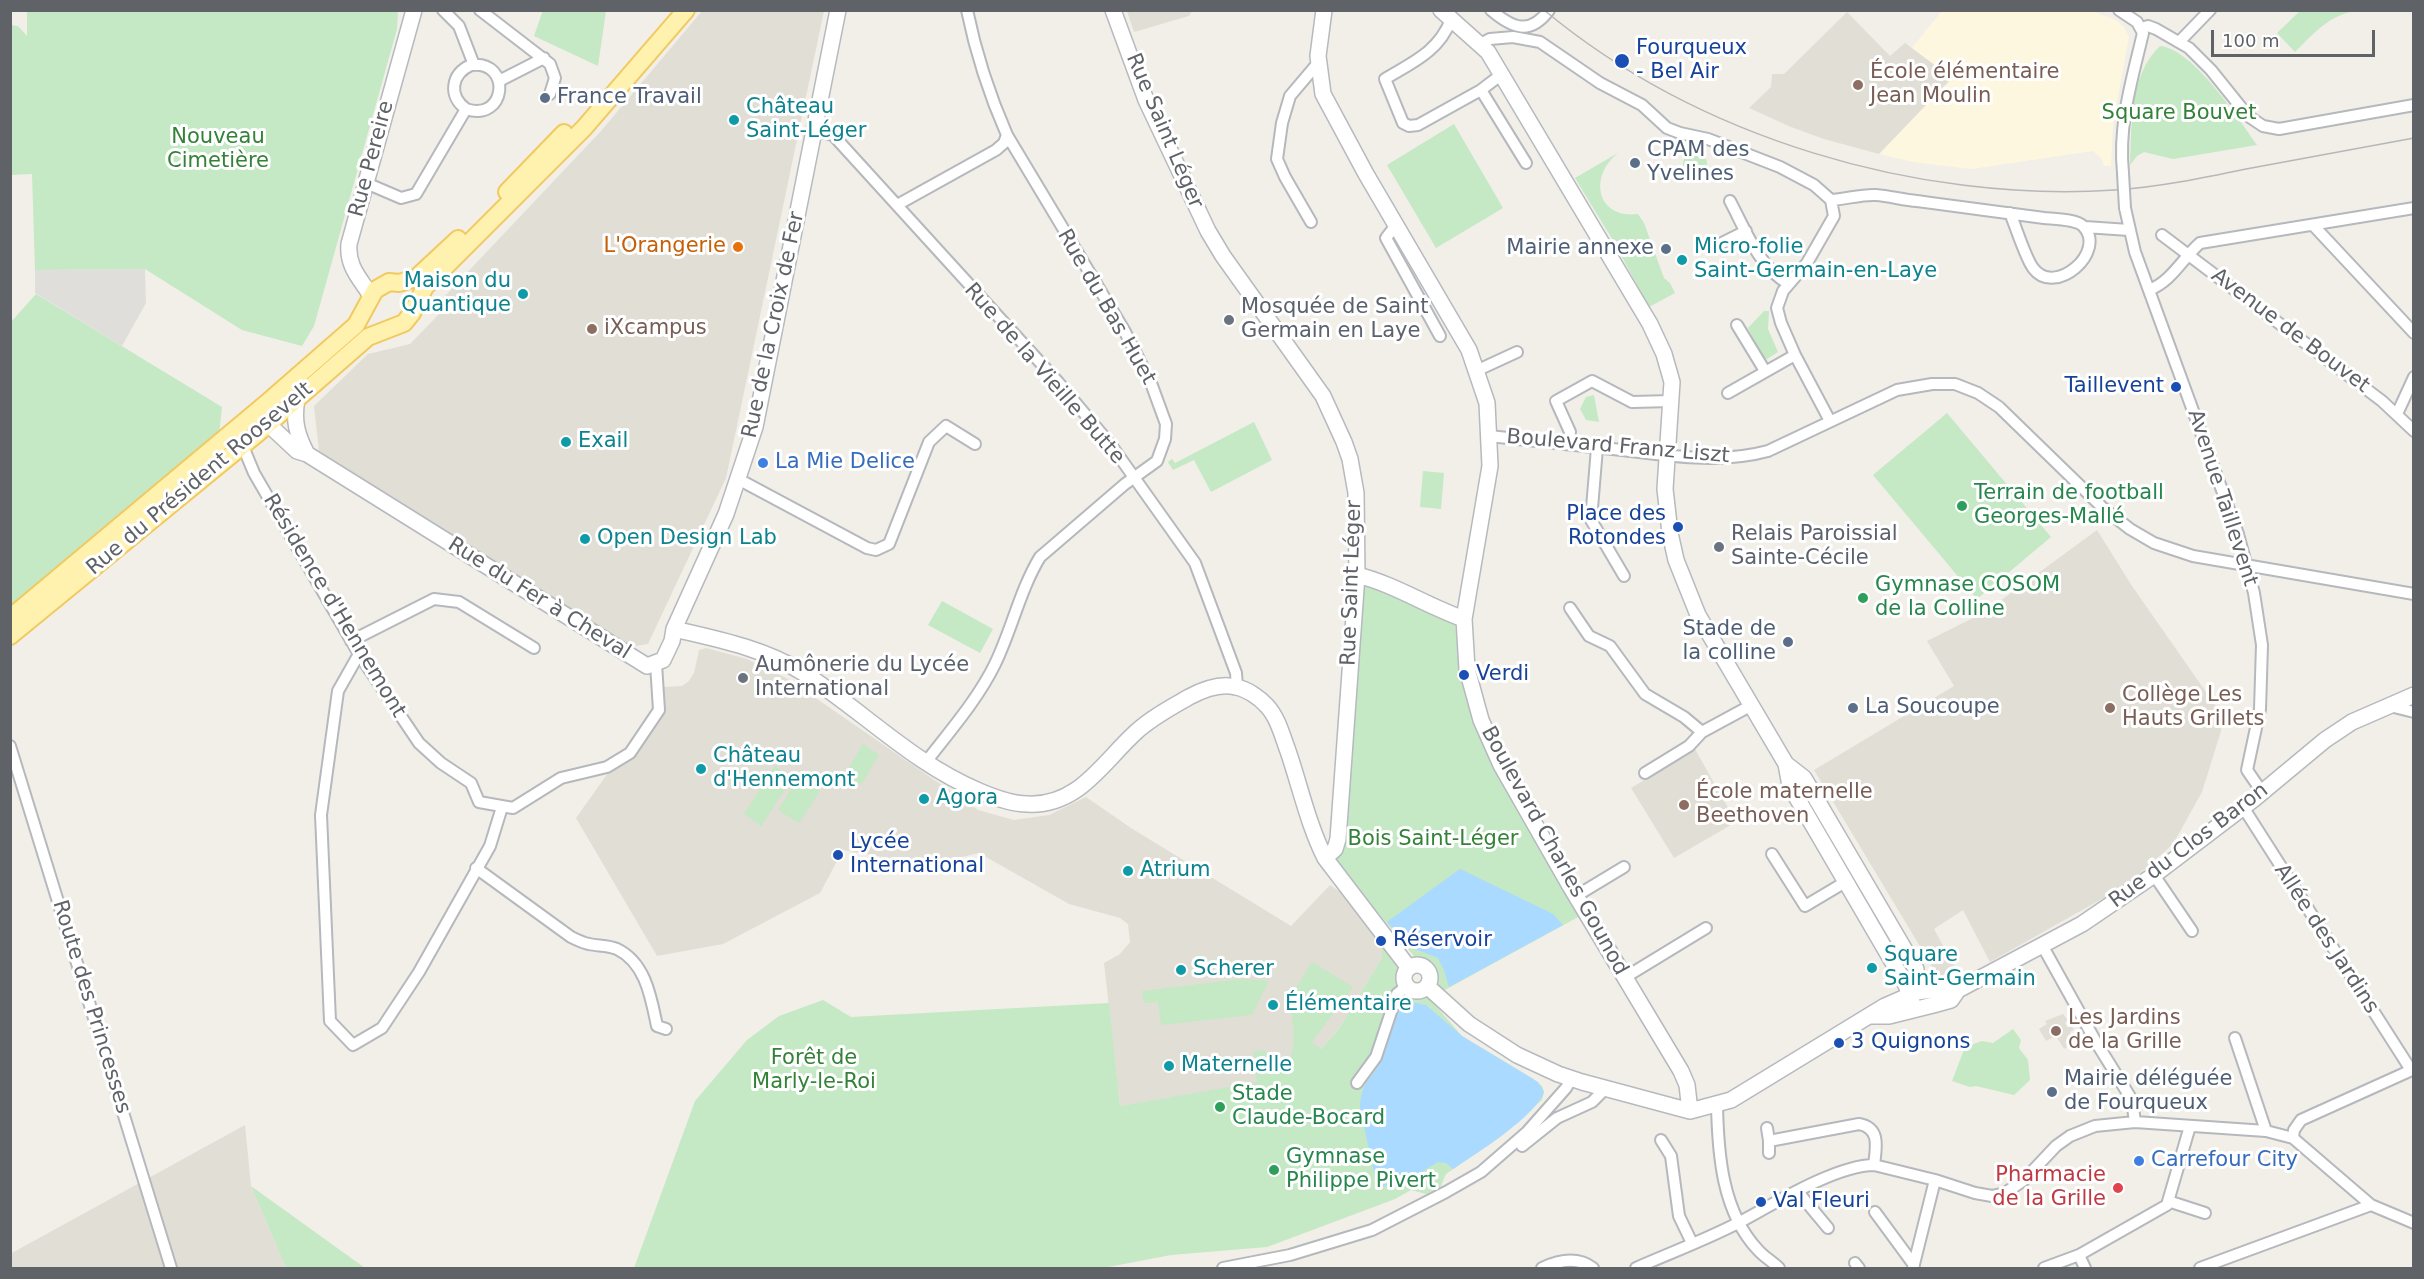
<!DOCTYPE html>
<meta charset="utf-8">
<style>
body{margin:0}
#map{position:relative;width:2424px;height:1279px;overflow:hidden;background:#f1efe8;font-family:"DejaVu Sans",sans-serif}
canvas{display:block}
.frame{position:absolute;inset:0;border:12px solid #5f6368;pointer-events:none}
.scale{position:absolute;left:2211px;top:30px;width:164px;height:27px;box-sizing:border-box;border:3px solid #5f6368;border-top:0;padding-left:8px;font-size:18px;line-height:21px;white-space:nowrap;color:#5f6368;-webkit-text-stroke:4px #fff;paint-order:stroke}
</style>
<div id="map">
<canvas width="2424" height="1279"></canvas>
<div class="frame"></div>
<div class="scale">100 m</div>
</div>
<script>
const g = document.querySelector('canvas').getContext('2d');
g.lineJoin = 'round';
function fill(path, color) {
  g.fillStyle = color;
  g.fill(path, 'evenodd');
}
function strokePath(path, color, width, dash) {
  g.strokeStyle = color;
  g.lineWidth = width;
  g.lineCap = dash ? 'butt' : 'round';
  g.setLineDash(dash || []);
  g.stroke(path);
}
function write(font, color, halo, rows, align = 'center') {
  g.font = font + ' "DejaVu Sans",sans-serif';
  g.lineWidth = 6;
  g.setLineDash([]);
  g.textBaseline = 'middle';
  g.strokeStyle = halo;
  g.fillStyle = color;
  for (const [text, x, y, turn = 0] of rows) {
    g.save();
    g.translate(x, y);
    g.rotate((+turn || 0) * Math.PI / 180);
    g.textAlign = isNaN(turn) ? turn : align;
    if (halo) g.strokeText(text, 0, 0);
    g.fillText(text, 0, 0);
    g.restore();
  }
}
fill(new Path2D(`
 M1942,11H2091L2116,20L2123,26L2129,37L2113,124L2111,166H2104L2102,159L2093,151L1971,169L1913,162L1879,154L1952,78L1912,48Z`), '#fef7e0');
fill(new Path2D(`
 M145,269L146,303L122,346L35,293V270Z`), '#e0deda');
fill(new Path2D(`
 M702,11H824L726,478L648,644L629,647L319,451L314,406L368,354L410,344L439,314L444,297L601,131Z
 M1127,11V10L1192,11L1189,16L1134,32Z
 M1847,12L1890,56L1905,43L1952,78L1879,154L1824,139L1791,127L1749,108L1771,87L1772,74H1784Z
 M2097,530L2132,586L2222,715L2221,731L2202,792L2173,844L2145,869L2123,887L1990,962L1963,910L1934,929L1959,975L1942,983L1814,770L1954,686L1927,641L1985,612Z
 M706,648L747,659L788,679L978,810L1014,820L1049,815L1086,797L1131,828L1291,926L1330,885L1349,898L1382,944V958L1338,1030L1307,1064L1269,1081L1120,1106L1104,963L1120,954L1130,942L1128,924L1120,918L1069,904L979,853L927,865L843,850L820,893L723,944L657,956L576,818L608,773L634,758L652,732L660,715L661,687L682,686L689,681L694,673L699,650Z
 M1695,749L1736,822L1674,858L1631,788Z
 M2063,1014L2068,1020L2065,1022L2067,1027L2071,1025L2074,1030L2070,1032L2076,1042L2064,1049L2056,1036L2046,1041L2039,1029L2047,1024L2045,1021Z
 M245,1125L251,1186L286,1268H11L10,1254Z`), '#e1ded6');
fill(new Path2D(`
 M543,10L606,11L598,66L534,36Z
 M27,11H398L397,29L314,326L302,346L242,330L145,269L35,270L32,174L10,175L11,25L18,26L27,36Z
 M2300,11V10L2358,11C2331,13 2313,34 2295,52L2277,33Z
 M2160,46C2193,49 2238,118 2257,145L2173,159L2144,152L2137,156L2130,165C2132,124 2129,76 2160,46Z
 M1454,124L1503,208L1436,248L1387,165Z
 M1683 164a12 12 0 1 1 24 0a12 12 0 1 1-24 0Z
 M1618,153C1588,177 1597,219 1638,214L1644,223L1664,278L1670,283L1675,293L1649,307L1614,242L1575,178Z
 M36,294L222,407L219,434L11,616V322Z
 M1764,311H1769L1768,329L1778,352L1764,361L1748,328Z
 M1594,395L1599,422L1586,420L1580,409L1586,397Z
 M1947,413L2051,537L1977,599L1873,475Z
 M1254,422L1272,460L1211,492L1194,460L1173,470L1168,462L1172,459L1175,463Z
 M1423,471L1444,473L1441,509L1420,507Z
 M1362,583L1455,622L1461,671L1470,709L1516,809L1580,916L1443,991L1334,860Z
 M942,601L993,629L980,653L928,625Z
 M863,744L879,755L861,785L845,774Z
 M775,766L792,779L761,826L744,814Z
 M799,777L820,791L799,823L778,810Z
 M1382,944L1462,1036L1532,1078L1542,1086L1544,1092L1542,1100L1499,1138L1446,1174L1440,1188L1426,1194L1411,1190L1395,1199L1267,1247L1171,1255L1103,1268H634L695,1101L747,1040L779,1016L823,1000L851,1017L1109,1003L1120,1106L1257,1082L1253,1052L1265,1050L1270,1059C1307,1077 1290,1009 1288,993L1294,991L1312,962L1353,987L1312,1042L1321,1049L1338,1030L1382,958Z
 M1241,979L1269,981L1252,1015L1161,1025L1158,1002L1144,1003L1142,991Z
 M2013,1029L2021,1040L2019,1048L2028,1060L2030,1080L2014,1095L1976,1086L1970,1087L1952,1081L1965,1047L1982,1041L1993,1043Z
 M251,1186L365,1268H286Z`), '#c5e8c5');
fill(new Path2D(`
 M1460,869L1553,914L1563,925L1449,987L1444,970L1438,958L1410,947L1387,922Z
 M1411,1002L1426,1005L1462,1036L1538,1082L1544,1092C1535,1117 1477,1153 1453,1169L1446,1163L1438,1162L1412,1178L1380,1187L1377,1185L1360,1109C1361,1080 1370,1083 1380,1062C1388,1047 1385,1027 1396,1012C1399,1008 1407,1005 1411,1002Z`), '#aadaff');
const street = new Path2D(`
 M443,10L459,26L474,65
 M480,10L550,64L555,78L550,94
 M1491,10C1512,28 1530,36 1549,10
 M2119,10L2137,22L2143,33C2132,80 2118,124 2123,173
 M1451,20C1438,52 1413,62 1385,79L1403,123L1409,126L1418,125L1481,90L1502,74
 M2141,28L2148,26L2156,29L2189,48L2211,70L2248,116L2263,126L2279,129L2414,105
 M2179,42L2210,10
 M1479,45L1490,39L1513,37L1540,42L1600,83L1642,105L1667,128L1680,133L1708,139L1780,167L1814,185L1831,200
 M499,81L544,58
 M1481,90L1526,163
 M815,130L833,135L1058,382L1111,445L1195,563L1236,673L1237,687
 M366,183L401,198L416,194L466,109C506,123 513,60 471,65C451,74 448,96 466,109
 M1831,200C1846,199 1863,194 1876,195C1890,196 1903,200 1917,201C1959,207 2001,212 2044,218C2054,219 2076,219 2083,226C2108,251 2055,298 2033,268C2025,257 2016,227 2010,213
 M1730,201C1745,229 1759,268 1789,284
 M897,205L996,150L1004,143L1007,135C989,94 976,54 967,10
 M2125,208L2135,252L2238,534L2254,593L2262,645L2260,709L2247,770L2262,792
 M1311,222L1285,177L1277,159L1282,123L1290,96L1318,63
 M1396,225L1386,238L1440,336
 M2313,225L2414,333
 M2085,227L2129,230
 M2162,235L2382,401L2414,431
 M1714,247L1746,231
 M2149,290C2172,281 2182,259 2200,243L2414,208
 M1737,325L1765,371
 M1478,370L1517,352
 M1728,393L1795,355
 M2397,414L2414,377
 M1830,421L1795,355L1781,323L1777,308L1783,291L1807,263L1834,216L1831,200
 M1489,436C1534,441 1578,445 1622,450C1671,456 1720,464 1768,451L1897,390L1932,384H1955L1978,393L1999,407L2103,508L2130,529L2154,543L2193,556L2414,594
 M242,444L254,473L359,654L419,743L441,763L471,783L479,802L513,808L561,778L607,767L630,753L659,710L656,664
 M1568,444L1570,432L1556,401L1592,381L1632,402L1672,401
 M1597,448L1591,520L1624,576
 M738,479L867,548L876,550L889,544L929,442L946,426L975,444
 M1570,608L1589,636L1610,646L1645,694L1684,717L1702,732
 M351,641L434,599L459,602L534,648
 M359,654L338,691L321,815L330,1021L353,1045L382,1028L419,972L490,846L502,807
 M2390,706L2414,712
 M10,746L171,1268
 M926,762C950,731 978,699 995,664C1012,629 1020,590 1040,557L1125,484L1157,461L1165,439L1166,424L1151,383L1124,330L1007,135
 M1645,773L1689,746L1702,732L1750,706
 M2243,807L2411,1070
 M1772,854L1805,906L1847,881
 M476,868L571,937C577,940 583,943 589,944C598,946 608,945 617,949C646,963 651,998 657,1026L666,1029
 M2154,875L2192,931
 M1576,896L1624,867
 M2042,945L2096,1042L2132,1100L2135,1122
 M1624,978L1706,928
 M2235,1038L2266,1131
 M1357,1083L1376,1057L1397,994L1407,986
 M1717,1105C1718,1154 1722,1212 1758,1250C1764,1257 1772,1261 1779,1268
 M1767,1128L1769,1141
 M2293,1138L2294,1130L2301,1120L2414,1069
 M1661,1140L1671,1156L1679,1216L1692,1243
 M1522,1146L1557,1118L1592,1102L1605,1089
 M1769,1153V1141L1859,1124C1881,1128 1876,1148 1874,1165
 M1798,1192L1828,1228
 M2168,1201L2205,1213
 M1875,1212L1914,1265
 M2079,1255L2085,1268
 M1855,1263L1859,1268
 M1223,1268L1290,1255L1372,1230L1446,1192L1481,1172L1527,1132L1566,1088L1572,1078
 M1542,1268C1559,1260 1577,1256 1593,1268
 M1636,1268C1670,1253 1705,1240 1738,1223C1772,1205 1836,1165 1874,1165L1935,1180L1975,1193L1992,1196L2005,1193L2024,1180L2056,1146L2070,1136L2095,1126L2135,1122L2266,1131L2293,1138L2371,1205L2414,1223
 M1913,1268L1935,1180
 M2044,1268L2079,1255L2167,1205L2190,1126
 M2200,1268L2371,1205`);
const secondary = new Path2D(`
 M1113,10L1146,100L1208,231L1223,256L1323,396L1344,442L1350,459L1356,493L1357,575L1338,839L1335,849L1325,858
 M1324,10L1318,56L1323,94L1366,174L1469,350L1487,403L1490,466L1464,619L1467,669L1481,720L1501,765L1570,886L1681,1071L1687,1085L1690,1111
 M1441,10L1488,52L1650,324L1664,354L1672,382L1665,489L1670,533L1676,560L1698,615L1786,764L1790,786L1906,985L1914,1008
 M371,296C360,278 347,267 349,244L414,10
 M297,399C293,421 297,435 307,454
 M267,414L268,424L297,451L307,454L647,666L663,660L672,641L674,629L726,514L755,427L838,10
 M1357,575C1394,584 1427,606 1464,619
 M674,629C717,639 763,648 802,672C862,710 912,763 979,791C993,797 1011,804 1027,804C1078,807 1102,763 1136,732C1151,718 1170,708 1189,697C1202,690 1221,683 1236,687C1247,689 1260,698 1267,706C1278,718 1282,735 1288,751C1300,786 1308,824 1325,858L1409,968
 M1786,764L1804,778L1916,969L1915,985L1908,995
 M1404 978a13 13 0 1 1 26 0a13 13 0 1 1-26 0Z
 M1427,986L1469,1024L1517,1055L1558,1074L1582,1082L1690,1111L1731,1100L1885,1006L1917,992L1946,988
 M1871,1016H1889L1933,1005L1951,1000L1958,990L2082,924L2154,875L2254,799L2325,740L2352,722L2414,695`);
const primary = new Path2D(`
 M507,192L564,133
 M10,618L268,402L356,325L375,290L389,282L399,283L416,278L458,239
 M10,636L258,433L368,337L404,323L412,313L425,287L584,128L686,10`);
strokePath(street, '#b5b8bc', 14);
strokePath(secondary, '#b6babf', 18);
strokePath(primary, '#f2c960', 20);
strokePath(street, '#fff', 10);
strokePath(secondary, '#fff', 15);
strokePath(primary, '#fff2af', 16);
strokePath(new Path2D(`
 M1544,10C1698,138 1917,203 2115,190C2159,187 2203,178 2246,169C2302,159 2358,148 2414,138`), '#b6b7b8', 1.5);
const streetBridge = new Path2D(`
 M2123,173L2125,208`);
strokePath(streetBridge, '#b5b8bc', 14, []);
strokePath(streetBridge, '#fff', 10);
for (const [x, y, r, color] of [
 [1622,61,8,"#1a4fb4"],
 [1858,85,6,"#8d6e63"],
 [545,98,6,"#5c6f8a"],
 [734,120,6,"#0f9aa8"],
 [1635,163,6,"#5c6f8a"],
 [738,247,6,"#e8710a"],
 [1666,249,6,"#5c6f8a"],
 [1682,260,6,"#0f9aa8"],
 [523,294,6,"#0f9aa8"],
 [1229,320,6,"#6b7280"],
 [592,329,6,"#8d6e63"],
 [2176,387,6,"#1a4fb4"],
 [566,442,6,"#0f9aa8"],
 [763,463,6,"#3f7fe0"],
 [1962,506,6,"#2e9e5b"],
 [1678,527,6,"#1a4fb4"],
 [585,539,6,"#0f9aa8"],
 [1719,547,6,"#6b7280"],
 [1863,598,6,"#2e9e5b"],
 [1788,642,6,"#5c6f8a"],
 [1464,675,6,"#1a4fb4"],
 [743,678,6,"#6b7280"],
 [1853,708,6,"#5c6f8a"],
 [2110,708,6,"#8d6e63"],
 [701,769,6,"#0f9aa8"],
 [924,799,6,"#0f9aa8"],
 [1684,805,6,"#8d6e63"],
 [838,855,6,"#1a4fb4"],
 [1128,871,6,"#0f9aa8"],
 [1381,941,6,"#1a4fb4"],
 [1872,968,6,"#0f9aa8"],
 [1181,970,6,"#0f9aa8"],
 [1273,1005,6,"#0f9aa8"],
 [2056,1031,6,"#8d6e63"],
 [1839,1043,6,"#1a4fb4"],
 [1169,1066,6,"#0f9aa8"],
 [2052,1092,6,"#5c6f8a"],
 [1220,1107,6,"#2e9e5b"],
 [2139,1161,6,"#3f7fe0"],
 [1274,1170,6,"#2e9e5b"],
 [2118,1188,6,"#e0444e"],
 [1761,1202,6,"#1a4fb4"]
]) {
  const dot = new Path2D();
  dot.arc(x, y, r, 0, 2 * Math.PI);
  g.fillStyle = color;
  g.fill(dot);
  strokePath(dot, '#fff', 2);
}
write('21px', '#164399', '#fff', [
 ["Fourqueux",1636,49],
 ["- Bel Air",1636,73],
 ["Taillevent",2164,387,"right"],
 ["Place des",1666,515,"right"],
 ["Rotondes",1666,539,"right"],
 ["Verdi",1476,675],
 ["Lycée",850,843],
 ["International",850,867],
 ["Réservoir",1393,941],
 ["3 Quignons",1851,1043],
 ["Val Fleuri",1773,1202]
], 'left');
write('21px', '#785e54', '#fff', [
 ["École élémentaire",1870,73],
 ["Jean Moulin",1870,97],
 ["iXcampus",604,329],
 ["Collège Les",2122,696],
 ["Hauts Grillets",2122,720],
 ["École maternelle",1696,793],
 ["Beethoven",1696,817],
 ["Les Jardins",2068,1019],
 ["de la Grille",2068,1043]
], 'left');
write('21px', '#4e5e75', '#fff', [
 ["France Travail",557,98],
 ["CPAM des",1647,151],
 ["Yvelines",1647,175],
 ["Mairie annexe",1654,249,"right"],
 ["Stade de",1776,630,"right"],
 ["la colline",1776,654,"right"],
 ["La Soucoupe",1865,708],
 ["Mairie déléguée",2064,1080],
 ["de Fourqueux",2064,1104]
], 'left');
write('21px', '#0d838f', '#fff', [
 ["Château",746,108],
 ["Saint-Léger",746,132],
 ["Micro-folie",1694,248],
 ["Saint-Germain-en-Laye",1694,272],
 ["Maison du",511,282,"right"],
 ["Quantique",511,306,"right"],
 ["Exail",578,442],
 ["Open Design Lab",597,539],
 ["Château",713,757],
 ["d'Hennemont",713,781],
 ["Agora",936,799],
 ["Atrium",1140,871],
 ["Square",1884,956],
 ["Saint-Germain",1884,980],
 ["Scherer",1193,970],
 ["Élémentaire",1285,1005],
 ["Maternelle",1181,1066]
], 'left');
write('21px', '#348238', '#fff', [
 ["Square Bouvet",2179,114],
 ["Nouveau",218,138],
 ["Cimetière",218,162],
 ["Bois Saint-Léger",1433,840],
 ["Forêt de",814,1059],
 ["Marly-le-Roi",814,1083]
]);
write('21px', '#5f6368', '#fff', [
 ["Rue Saint Léger",1164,131,67],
 ["Rue Pereire",372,159,-75],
 ["Rue du Bas Huet",1106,307,60],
 ["Rue de la Croix de Fer",774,325,-78],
 ["Avenue de Bouvet",2290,331,37],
 ["Rue de la Vieille Butte",1044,374,49],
 ["Boulevard Franz Liszt",1618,447,5],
 ["Rue du Président Roosevelt",200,479,-40],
 ["Avenue Taillevent",2222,498,72],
 ["Rue Saint Léger",1352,583,-88],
 ["Rue du Fer à Cheval",539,599,32],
 ["Résidence d'Hennemont",334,606,59],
 ["Rue du Clos Baron",2189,846,-37],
 ["Boulevard Charles Gounod",1554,851,61],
 ["Allée des Jardins",2326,939,57],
 ["Route des Princesses",91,1007,73]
]);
write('21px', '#c56008', '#fff', [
 ["L'Orangerie",726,247]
], 'right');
write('21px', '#5b616d', '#fff', [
 ["Mosquée de Saint",1241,308],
 ["Germain en Laye",1241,332],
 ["Relais Paroissial",1731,535],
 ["Sainte-Cécile",1731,559],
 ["Aumônerie du Lycée",755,666],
 ["International",755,690]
], 'left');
write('21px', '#366cbe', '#fff', [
 ["La Mie Delice",775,463],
 ["Carrefour City",2151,1161]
], 'left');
write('21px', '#27864d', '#fff', [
 ["Terrain de football",1974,494],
 ["Georges-Mallé",1974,518],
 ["Gymnase COSOM",1875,586],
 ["de la Colline",1875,610],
 ["Stade",1232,1095],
 ["Claude-Bocard",1232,1119],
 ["Gymnase",1286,1158],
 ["Philippe Pivert",1286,1182]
], 'left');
write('21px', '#be3a42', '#fff', [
 ["Pharmacie",2106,1176],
 ["de la Grille",2106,1200]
], 'right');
</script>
